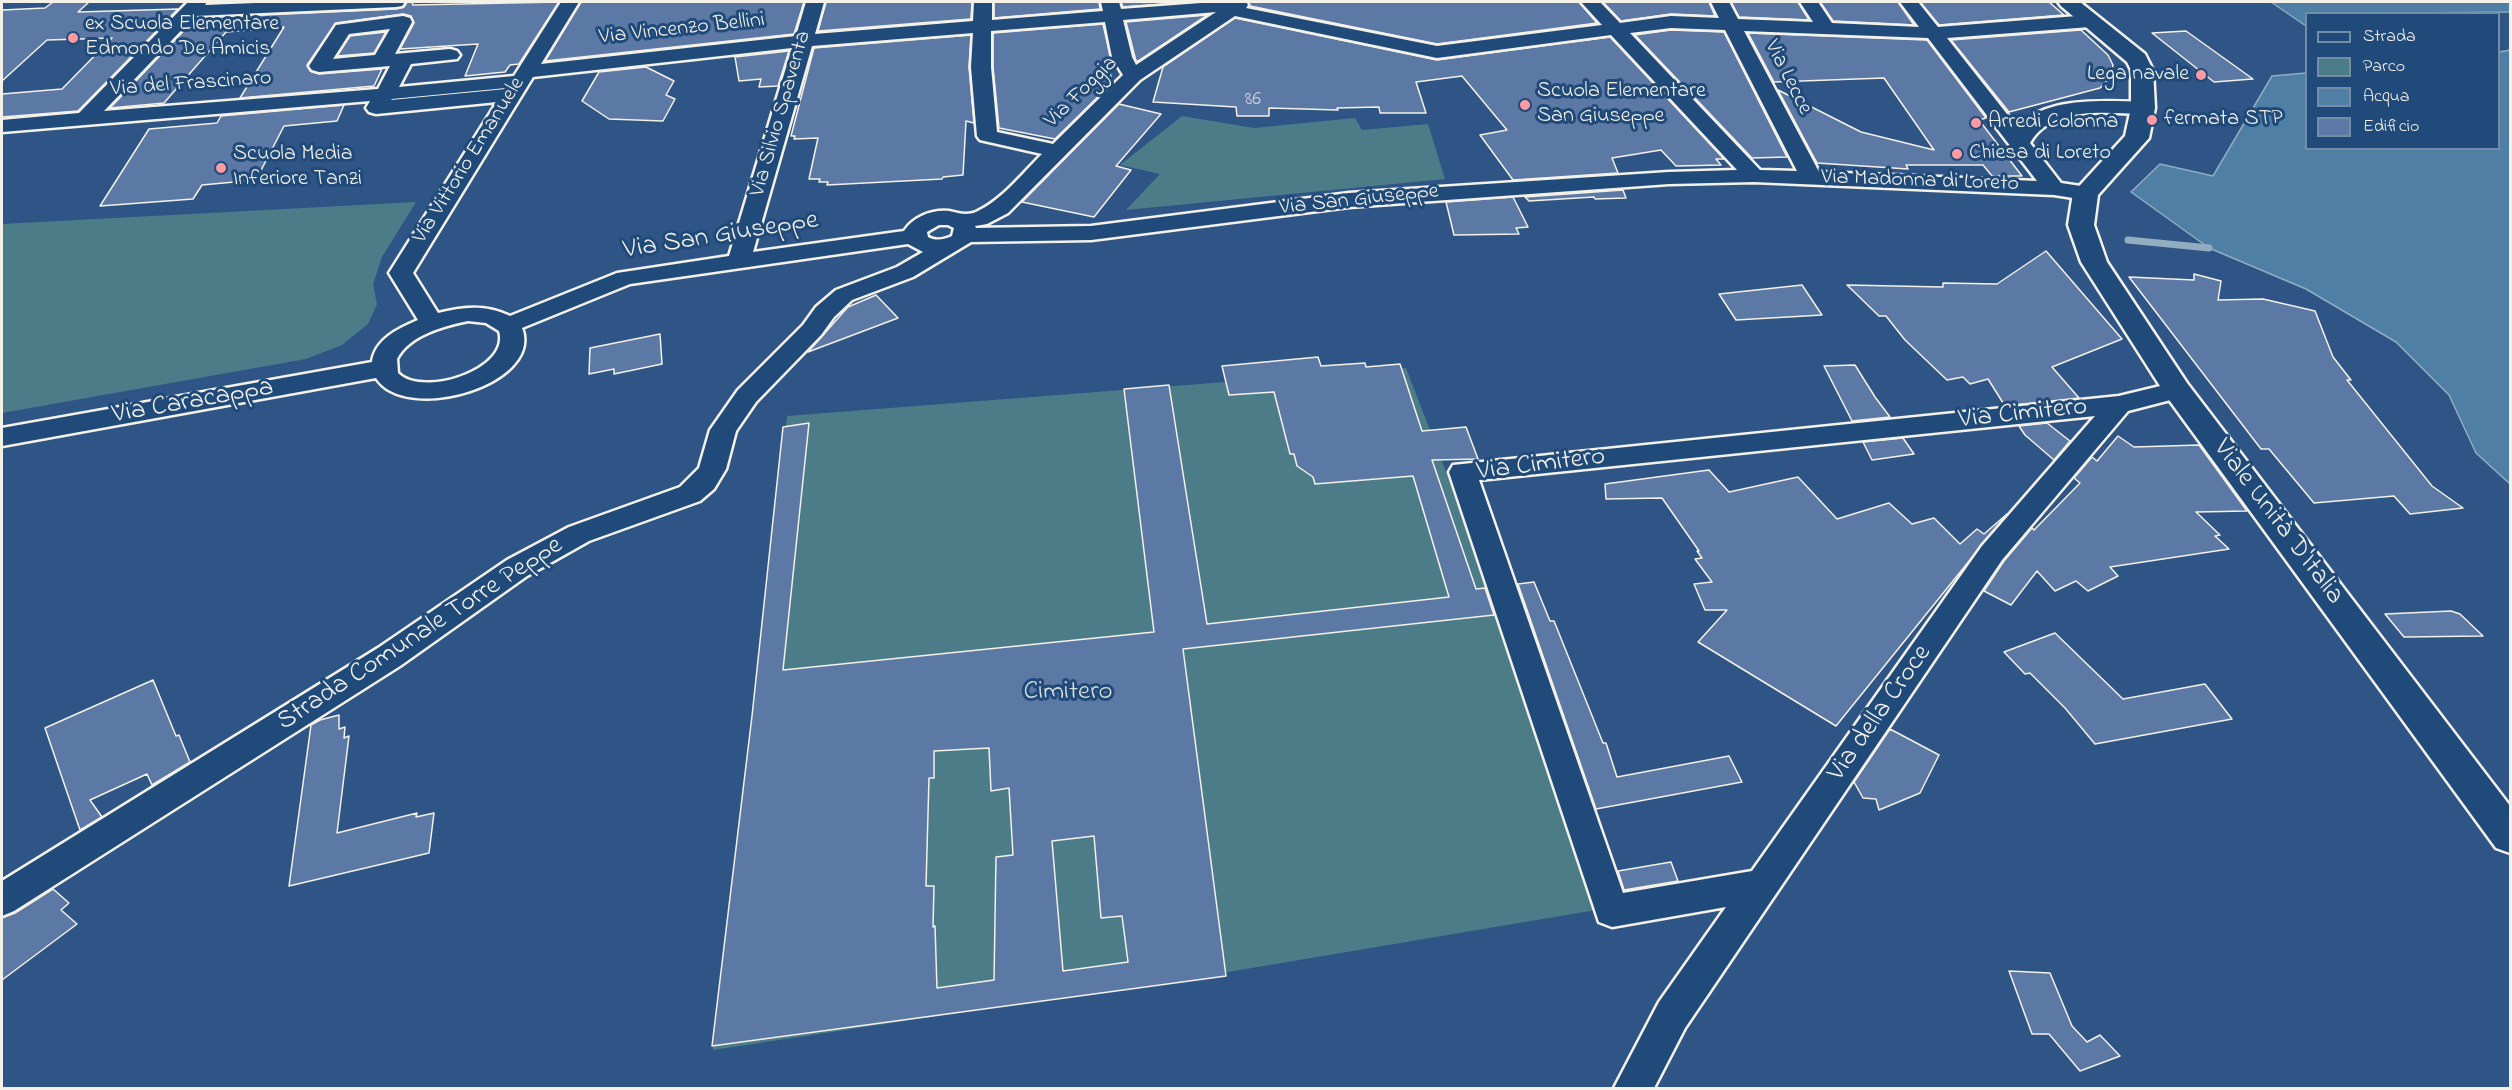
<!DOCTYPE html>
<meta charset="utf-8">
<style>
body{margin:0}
#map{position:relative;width:2512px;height:1090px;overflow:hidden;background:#2e5585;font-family:"Indie Flower",sans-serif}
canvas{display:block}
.frame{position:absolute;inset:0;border:3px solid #f4f1e8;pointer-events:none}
.legend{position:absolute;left:2305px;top:12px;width:195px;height:138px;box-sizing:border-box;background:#1f4a7a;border:2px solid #748da6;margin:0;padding:8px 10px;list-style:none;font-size:18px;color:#f4f1e8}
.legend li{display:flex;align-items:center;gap:12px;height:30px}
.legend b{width:30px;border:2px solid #748da6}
</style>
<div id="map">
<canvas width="2512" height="1090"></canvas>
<div class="frame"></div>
<ul class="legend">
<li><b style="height:8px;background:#1f4a7a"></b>Strada</li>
<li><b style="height:16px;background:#4b7c88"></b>Parco</li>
<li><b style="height:16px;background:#507fa5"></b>Acqua</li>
<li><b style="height:16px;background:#5c78a4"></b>Edificio</li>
</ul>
</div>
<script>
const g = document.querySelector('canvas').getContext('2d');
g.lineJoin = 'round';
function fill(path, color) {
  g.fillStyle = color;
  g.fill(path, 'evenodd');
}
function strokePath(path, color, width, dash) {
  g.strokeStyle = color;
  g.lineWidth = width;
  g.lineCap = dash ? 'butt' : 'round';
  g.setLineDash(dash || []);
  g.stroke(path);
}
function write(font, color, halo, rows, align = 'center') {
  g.font = font + ' "Indie Flower",sans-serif';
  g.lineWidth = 6;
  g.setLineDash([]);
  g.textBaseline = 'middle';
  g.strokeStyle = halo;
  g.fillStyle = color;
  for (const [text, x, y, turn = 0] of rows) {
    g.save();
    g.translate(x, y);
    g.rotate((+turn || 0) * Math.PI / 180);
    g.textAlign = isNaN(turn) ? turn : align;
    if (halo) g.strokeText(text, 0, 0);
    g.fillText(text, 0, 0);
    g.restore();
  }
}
fill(new Path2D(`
 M1182,116L1254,128L1355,118L1362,130L1428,124L1445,179L1126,210L1160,174L1120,165Z
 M416,202L382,257L373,284L377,304L368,324L342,345L306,359L2,413V224Z
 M1406,368L1614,907L1228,972L713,1050L787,416Z`), '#4b7c88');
const water = new Path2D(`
 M2271,2H2510V12L2306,14V26Z
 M2510,50V484L2476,453L2449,395L2396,342L2306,289L2209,248L2131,192L2160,164L2213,176L2272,76L2306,73V148H2498L2499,52Z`);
fill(water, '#507fa5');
strokePath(water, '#92adc0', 1.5);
strokePath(new Path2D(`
 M2128,240L2209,248`), '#92adc0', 7);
const building = new Path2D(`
 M53,2H89L78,12L178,9L78,111L2,117V94L62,89L112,38L47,40L2,81V10L45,8Z
 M407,2H412L413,5L559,2L519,64L510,65L505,72L465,76L478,44L400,49L414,23L411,16L403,14L336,23L307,65L310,71L319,74L382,69L374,86L240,98L284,27L226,32L164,103L110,108L196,18L396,9L404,7Z
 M581,2H804L794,34L545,61Z
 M826,2H972L971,19L818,31Z
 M994,2H1099L1100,9L994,18Z
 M1121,2H1191L1123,7Z
 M1248,2H1579L1597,23L1437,44L1250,6Z
 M1603,2H1709L1715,16L1671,14L1621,21Z
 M1731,2H1798L1809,20L1739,17Z
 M1820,2H1898L1914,25L1833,21Z
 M1920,2H2049L2064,15L1939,25Z
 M1207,15L1138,61H1136L1126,22Z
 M1235,18L1437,60L1610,37L1724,159H1716L1721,165L1676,166L1661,150L1612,158L1618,173L1513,180L1480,135L1507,130L1462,76L1416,82L1426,113H1380L1379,107L1337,108L1338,110L1269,108V116H1237L1236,107L1153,102L1163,67Z
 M1103,24L1111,60H1108L1112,83L1055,139L999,128L993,67V33Z
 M1671,30L1724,32L1787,157L1752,158L1635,35Z
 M2081,30L2108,55L2113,65L2111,77L2100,88L2009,112L1951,40Z
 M2186,31L2253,79L2214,82L2152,33Z
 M386,32L374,53L337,56L350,36Z
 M1748,33L1927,40L1986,118L1979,120L2022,176H1992L1983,165H1906L1908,169L1817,163L1778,90L1861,132L1934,150L1884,78L1774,82Z
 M971,35L969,67L974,123L966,121L963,175L943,177L942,179L827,185L828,182H819L820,179H809L818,138L794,139L795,136H791L814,48Z
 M789,51L778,86L759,87L761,79L739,81L735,57Z
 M646,67L674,81L666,95L675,99L663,121L609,119L582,101L599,72Z
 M1119,104L1161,114L1116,166L1131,170L1094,217L1022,202Z
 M344,105L337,121L284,126L256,180L202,185L193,199L100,206L149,129L217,123L221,116Z
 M1623,190L1626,198L1595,199L1594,197L1529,201L1525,197Z
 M1513,197L1528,227L1516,228L1519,234L1454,235L1446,202Z
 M2046,251L2122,339L2052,367L2079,398L2005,406L1988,379L1970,384L1963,377L1947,380L1905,340L1886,316H1879L1847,285L1943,287V283L1997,284Z
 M2194,274L2221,281L2218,300L2263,299L2315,311L2333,357L2351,380H2347L2432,486L2463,508L2410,514L2394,496L2314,503L2269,449H2261L2129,277L2194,280Z
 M1802,285L1822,315L1736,320L1719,294Z
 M876,295L898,318L808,352L848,307Z
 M660,334L662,364L614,374V369L589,374L590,348Z
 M1318,357L1321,366L1365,363L1366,367L1400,364L1422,431L1466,427L1478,459L1432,460L1476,589L1485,588L1494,615L1183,649L1226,976L712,1046L752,716L783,427L809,423L783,670L1154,632L1124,389L1169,385L1207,624L1449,597L1413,476L1315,484L1313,477L1297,466L1294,454H1290L1274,392L1229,395L1222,366ZM989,748L991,791L1009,788L1013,855L996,857L994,980L937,988L935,926L933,927L934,886H926L929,778H934V751ZM1094,836L1101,918L1122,916L1128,962L1063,971L1052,841Z
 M1855,365L1875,397L1890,417L1852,421L1824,366Z
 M2047,423L2070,441L2054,460L2025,435L2019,426Z
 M2118,436L2134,447L2199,445L2247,511L2196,512L2220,535L2215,536L2229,549L2110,567L2118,576L2088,591L2076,581L2055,591L2037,571L2011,605L1984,591L2004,561L2032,528L2034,530L2080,483L2074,478L2092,457L2097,461Z
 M1903,438L1914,454L1872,460L1863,442Z
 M1709,470L1729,492L1798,477L1837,519L1889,503L1912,524L1934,518L1960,544L1977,529L1984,534L2007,514L1836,726L1698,642L1727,610H1705L1694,584L1712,582L1695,559L1702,558L1697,551H1699L1662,498L1606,499L1605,484Z
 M1534,582L1550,621H1554L1603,743H1606L1617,777L1729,756L1742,782L1596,809L1518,584Z
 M2451,611L2460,614L2483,636L2404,637L2385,614Z
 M2055,633L2123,699L2205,684L2232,719L2095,744L2065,708L2030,673L2025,674L2004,652Z
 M153,680L176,736L179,735L190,762L152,785L147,774L90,800L102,817L80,830L45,728Z
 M339,715V729L345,727L344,738L349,736L337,833L417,813L416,817L434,813L429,853L289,886L311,725L320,720Z
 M1890,729L1939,755L1920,793L1879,810L1876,799L1863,798L1854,782Z
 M1671,862L1678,881L1624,890L1618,871Z
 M53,889L69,903L61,910L77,924L2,980V918L15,913Z
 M2009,971L2050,973L2072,1026L2087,1042L2100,1035L2120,1056L2080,1071L2049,1034H2032Z`);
fill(building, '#5c78a4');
strokePath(building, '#f4f1e8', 1.5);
const street = new Path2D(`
 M188,2H207L205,5L281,2H405L402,6L396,7L195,16L104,111L378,89L390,66L319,72L312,70L309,66L336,25L403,16L410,18L412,22L395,54L450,49L457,51L460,55L457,59L411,64L399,87L514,76L561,2H579L541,64L796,36L806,2H824L815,34L973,21L974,2H992V20L1103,11L1101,2H1119L1121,9L1215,2H1246L1248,5L1246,8L1437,46L1602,25L1581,2H1600L1620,23L1671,16L1719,18L1711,2H1729L1738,19L1813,22L1800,2H1818L1832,23L1919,27L1900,2H1918L1938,27L2090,15L2097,17L2099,21L2097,25L2090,27L1947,38L2018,128C2043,96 2106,101 2143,102L2150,104L2153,108L2150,112L2143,114C2106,113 2051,105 2030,143L2061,183L2094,188L2097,193L2094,198L2086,200L2054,195L1754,182L1669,184L1349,207L1091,240L971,242L913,277L852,300L834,317L821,335L756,402L736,431L726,469L714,489L700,501L589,541L527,576L400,666L14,911L2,916V881L378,648L507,560L569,527L680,487L699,468L710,430L738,390L803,325L816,307L836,290L897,267L923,252L908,244L630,284L522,328C544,384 406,425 376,378L2,446V428L372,362C375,339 399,328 418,320L389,273L497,102L376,114L369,112L366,108L370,101L2,132V120L79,113ZM1216,12L1136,65L1132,57L1123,20ZM1235,16L1437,58L1611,35L1737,170L1669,172L1349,193L1091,226L976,228L975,226L987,224L1008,213L1140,80ZM1105,22L1112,57L1123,75L1053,144L997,132L991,67V31ZM1671,28L1725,30L1797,171L1760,170L1630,33ZM390,29L375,55L333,59L349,34ZM1744,31L1928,38L2037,181L1819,172ZM973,33L971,67L977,136L980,140L1042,154C1022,174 1002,200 976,212C966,216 959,213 949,211C932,209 913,217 904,231L753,252L812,46ZM792,48L729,256L617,273L510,316C485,304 463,307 438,313L413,273L533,77ZM506,88V89L391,100L392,99ZM939,225H948L954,228L952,236C944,240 935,241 928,237L927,232ZM468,321L486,323L499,331C511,370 422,398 398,373L397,359C409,335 444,326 468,321Z
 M2177,382L2186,384L2190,390L2186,396L2128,411L2002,560L1685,1028L1654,1088H1614L1659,1002L1726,907L1612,927L1599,922L1449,472L1453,465L2119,396ZM2095,416L1982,546L1752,871L1623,893L1479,480Z`);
const secondary = new Path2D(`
 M2058,2H2080L2145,54L2153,70L2155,108L2149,138L2098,195L2094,225L2107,262L2187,383L2510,806V853L2496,848L2167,397L2081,262L2068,225L2073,193L2125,136L2131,108V70L2127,62L2061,6Z`);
strokePath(street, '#f4f1e8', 5);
strokePath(secondary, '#f4f1e8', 5);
fill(street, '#1f4a7a');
fill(secondary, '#1f4a7a');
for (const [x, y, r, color] of [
 [73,38,6,"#ff9aa2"],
 [2201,75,6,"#ff9aa2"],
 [1525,105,6,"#ff9aa2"],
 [2152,120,6,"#ff9aa2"],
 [1976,123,6,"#ff9aa2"],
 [1957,154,6,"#ff9aa2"],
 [221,168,6,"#ff9aa2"]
]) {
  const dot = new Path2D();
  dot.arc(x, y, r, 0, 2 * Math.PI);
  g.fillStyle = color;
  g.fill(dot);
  strokePath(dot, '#1f4a7a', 2);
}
write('20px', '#ced3d7', null, [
 ["86",1253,101]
]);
write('22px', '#f4f1e8', '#1f4a7a', [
 ["ex Scuola Elementare",85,25],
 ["Edmondo De Amicis",85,50],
 ["Lega navale",2189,75,"right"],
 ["Scuola Elementare",1537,92],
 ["San Giuseppe",1537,117],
 ["fermata STP",2164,120],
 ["Arredi Colonna",1988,123],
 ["Chiesa di Loreto",1969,154],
 ["Scuola Media",233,155],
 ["Inferiore Tanzi",233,180]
], 'left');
write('22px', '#f4f1e8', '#1f4a7a', [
 ["Via Vincenzo Bellini",682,30,-6],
 ["Via Lecce",1787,78,63],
 ["Via del Frascinaro",191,85,-4],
 ["Via Foggia",1082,93,-44],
 ["Via Silvio Spaventa",782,114,-74],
 ["Via Vittorio Emanuele",470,161,-58],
 ["Via Madonna di Loreto",1920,182,2],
 ["Via San Giuseppe",1359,201,-6]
]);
write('27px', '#f4f1e8', '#1f4a7a', [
 ["Via San Giuseppe",721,237,-9],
 ["Via Caracappa",193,403,-10],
 ["Via Cimitero",2023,415,-6],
 ["Via Cimitero",1541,466,-7],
 ["Viale Unità D'Italia",2277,523,53],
 ["Strada Comunale Torre Peppe",421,635,-33],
 ["Via della Croce",1881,714,-55]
]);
write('27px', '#dbdfda', '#1f4a7a', [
 ["Cimitero",1068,694]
]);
</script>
